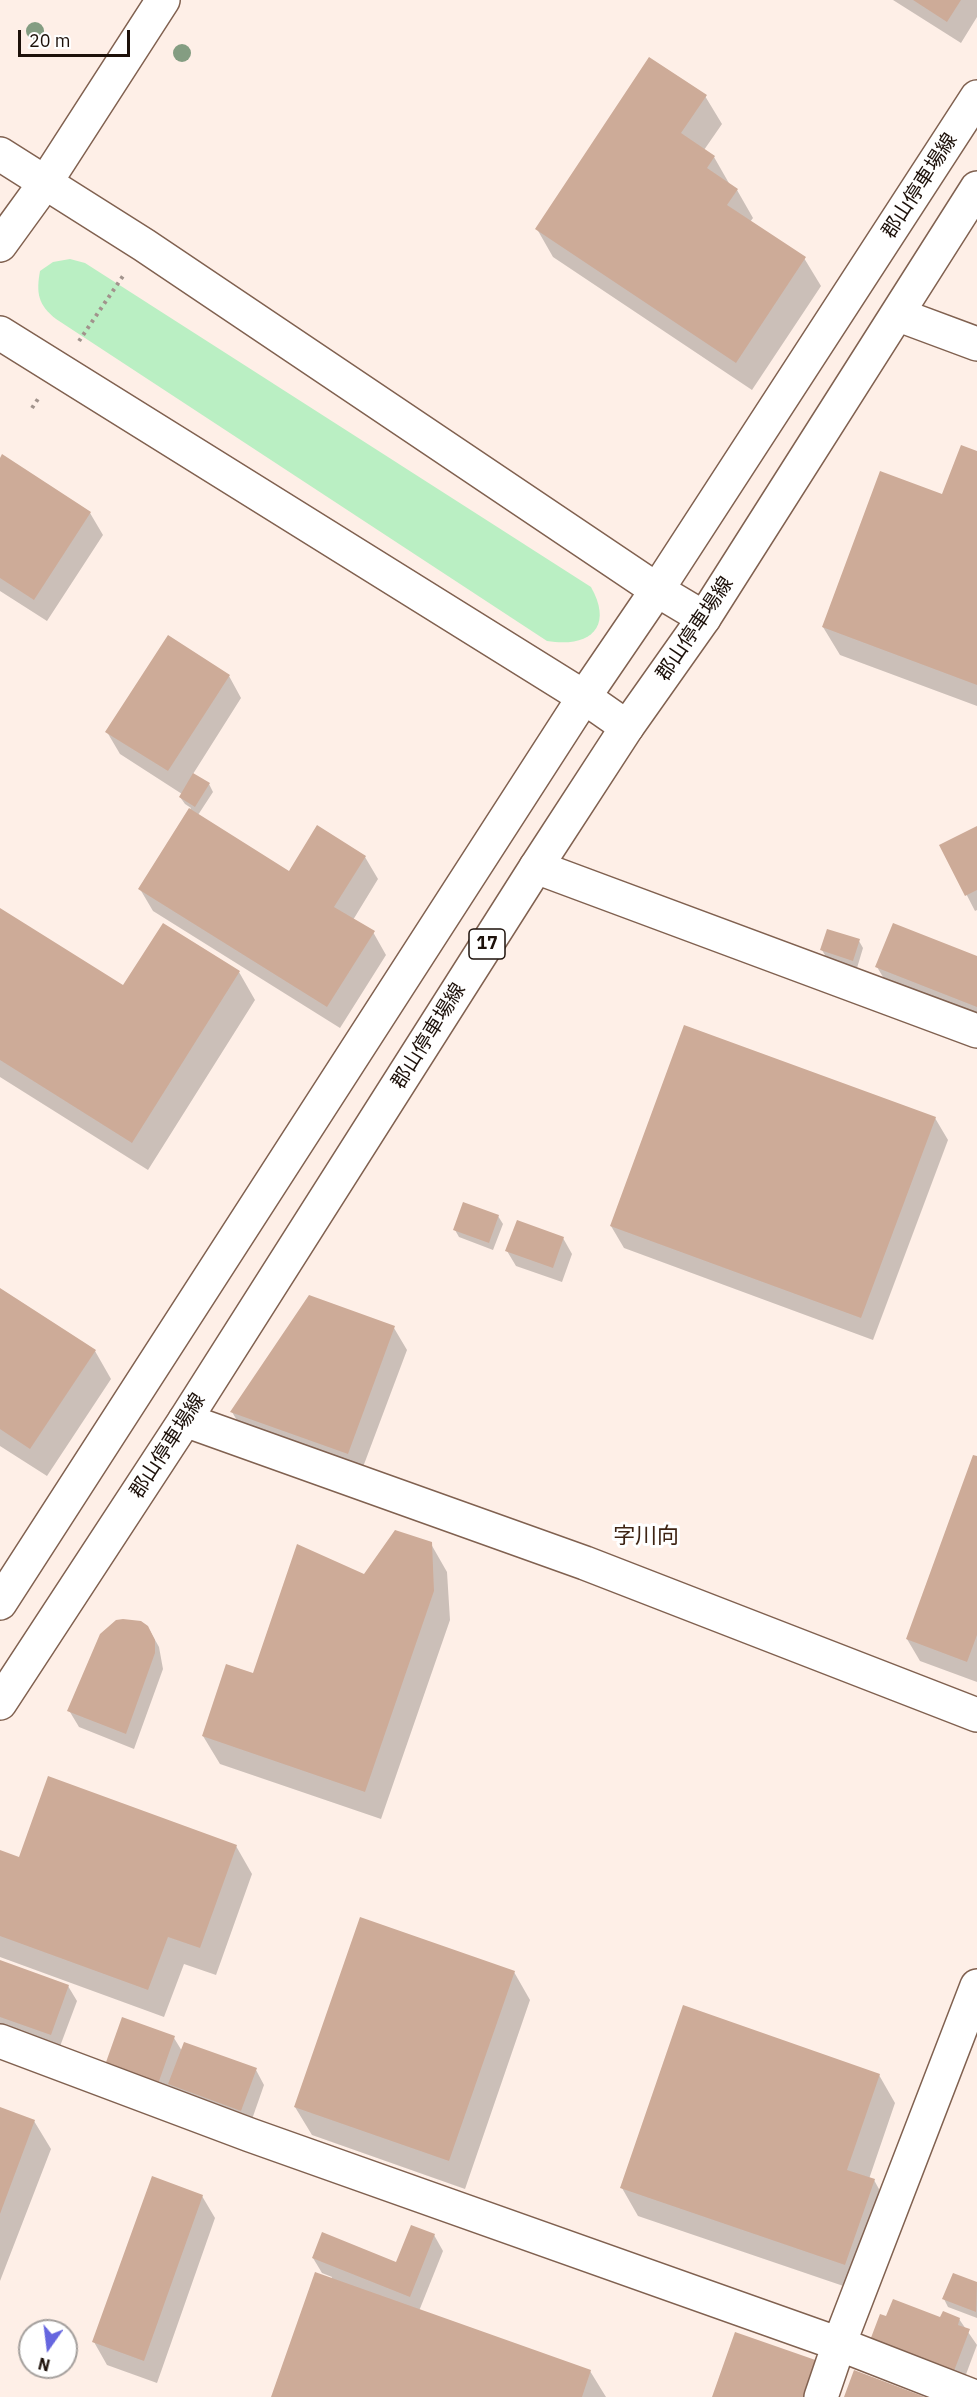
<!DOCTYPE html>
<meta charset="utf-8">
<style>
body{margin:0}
#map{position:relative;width:977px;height:2397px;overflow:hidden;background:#feefe7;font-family:"IBM Plex Sans",sans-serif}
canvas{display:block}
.north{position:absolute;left:18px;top:2319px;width:60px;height:60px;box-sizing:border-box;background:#fff;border:2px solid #a5a09d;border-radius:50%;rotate:194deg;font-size:16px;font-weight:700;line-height:24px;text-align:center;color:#1d110a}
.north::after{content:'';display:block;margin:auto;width:21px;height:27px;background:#6666df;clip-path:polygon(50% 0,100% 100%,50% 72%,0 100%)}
.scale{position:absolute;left:18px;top:30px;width:112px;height:27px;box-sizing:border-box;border:3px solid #1d110a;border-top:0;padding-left:8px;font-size:18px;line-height:21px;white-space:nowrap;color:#1d110a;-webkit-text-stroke:4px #fff;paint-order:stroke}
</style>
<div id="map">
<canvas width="977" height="2397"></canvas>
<div class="north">N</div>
<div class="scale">20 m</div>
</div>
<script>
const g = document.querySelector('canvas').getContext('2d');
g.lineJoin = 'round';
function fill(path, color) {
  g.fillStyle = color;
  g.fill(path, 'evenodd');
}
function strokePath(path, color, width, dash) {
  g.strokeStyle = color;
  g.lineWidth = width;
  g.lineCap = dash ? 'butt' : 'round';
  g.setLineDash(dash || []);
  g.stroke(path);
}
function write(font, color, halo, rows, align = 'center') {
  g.font = font + ' "IBM Plex Sans","Noto Sans JP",sans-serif';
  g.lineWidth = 6;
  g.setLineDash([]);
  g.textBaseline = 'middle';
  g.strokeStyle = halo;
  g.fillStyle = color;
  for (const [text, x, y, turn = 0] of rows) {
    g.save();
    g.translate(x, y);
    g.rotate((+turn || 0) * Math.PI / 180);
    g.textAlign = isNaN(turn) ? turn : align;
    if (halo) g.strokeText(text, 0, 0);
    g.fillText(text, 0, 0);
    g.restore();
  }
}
fill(new Path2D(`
 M70,259L85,263L591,587C614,628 589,648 547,641L56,319C38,305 36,293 40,271L53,262Z`), '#baefc3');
fill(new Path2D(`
 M893,0H977V17L961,43Z
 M705,96L722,124L704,150L714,157L730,185L737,190L753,218L750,222L804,258L821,286L752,390L553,257L537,229Z
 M977,452V706L840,655L823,627L943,496Z
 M0,461L90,513L103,535L47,621L0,591Z
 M229,676L241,698L193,774L209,784L213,792L198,815L289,873L365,857L378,879L353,920L373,932L386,955L340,1028L153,911L140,889L191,808L185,804L180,797L182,794L120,754L107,732Z
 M977,828V910L975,911L941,845Z
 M0,910L124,987L239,972L255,1000L148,1170L0,1077Z
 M859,941L863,948L857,968L826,957L822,950Z
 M977,958V1018L886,982L877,967Z
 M935,1118L948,1140L873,1340L624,1248L611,1226Z
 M498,1216L503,1224L493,1250L459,1237L455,1230Z
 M563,1238L572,1254L562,1282L516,1266L507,1251Z
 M0,1289L95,1351L111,1379L47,1476L0,1446Z
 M394,1328L407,1350L360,1475L245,1434L232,1412Z
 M977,1458V1682L920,1661L907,1639Z
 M431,1544L447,1572L450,1620L381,1819L220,1764L203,1736L254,1675L365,1576Z
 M150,1631L159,1647L163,1669L134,1749L79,1727L70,1712Z
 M236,1846L252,1874L216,1975L184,1964L164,2017L0,1957V1852L20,1859Z
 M0,1962L68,1986L77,2001L59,2049L0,2028Z
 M514,1972L530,2000L465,2189L312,2135L295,2107Z
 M174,2038L182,2051L256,2070L264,2085L250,2125L178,2099L171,2086L166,2099L106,2065Z
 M879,2075L895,2103L869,2179L874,2180L890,2209L861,2292L638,2216L622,2188Z
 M0,2108L34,2121L51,2149L0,2281Z
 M202,2196L215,2218L157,2383L107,2365L94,2342Z
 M411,2227L434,2235L443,2251L419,2311L590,2371L606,2397H272L332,2277L322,2273L313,2258L397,2264Z
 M954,2275L977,2284V2318L948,2307L944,2299Z
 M887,2318L959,2319L977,2345L962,2385L879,2359Z`), '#0003');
fill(new Path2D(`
 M913,0H961L947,22Z
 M649,57L707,95L681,133L715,156L707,168L738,189L727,205L806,257L736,363L535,229Z
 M961,445L977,451V685L822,627L880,471L942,494Z
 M2,454L91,512L34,600L0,578V458Z
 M168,635L230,675L168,771L105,732Z
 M193,773L210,783L195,807L179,797Z
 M189,808L289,871L317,825L366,856L334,907L375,931L327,1007L138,889Z
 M977,826V890L965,896L939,845Z
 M0,908L123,985L163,923L240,971L132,1143L0,1060Z
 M893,923L977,956V1007L875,967Z
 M827,929L860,939L853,961L820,950Z
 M684,1025L936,1117L861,1318L610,1226Z
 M463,1202L499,1215L489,1243L453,1230Z
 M517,1220L564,1237L553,1268L505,1251Z
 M0,1288L96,1350L30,1449L0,1429Z
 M309,1295L395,1326L348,1454L230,1412Z
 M973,1455L977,1456V1635L967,1662L906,1639Z
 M395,1530L432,1542L434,1591L365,1792L202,1736L226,1664L253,1673L297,1544L364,1574Z
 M123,1619L141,1621L148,1626L155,1640V1653L126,1734L67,1711L100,1634L116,1620Z
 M48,1776L237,1845L200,1948L168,1937L148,1990L0,1936V1850L19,1857Z
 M360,1917L515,1971L449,2161L294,2107Z
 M0,1960L69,1985L51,2035L0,2017Z
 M683,2005L880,2074L847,2170L875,2179L845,2265L620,2188Z
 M122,2017L175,2036L158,2084L105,2065Z
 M184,2042L257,2068L241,2111L168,2084Z
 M0,2107L35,2120L0,2214Z
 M152,2176L203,2195L144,2361L92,2342Z
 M411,2225L435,2234L410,2297L312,2258L322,2232L396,2262Z
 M315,2272L591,2370L582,2397H271Z
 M953,2273L977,2282L976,2312L942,2299Z
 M893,2299L940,2317L943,2311L960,2318L958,2325L970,2329L954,2371L894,2347L892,2352L869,2343L880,2314L886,2316Z
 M735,2332L824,2363L812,2397H712Z
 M854,2370L925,2397H844Z`), '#cdab98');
const street = new Path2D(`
 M0,154L144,245L657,590L704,618
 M899,315L977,344
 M0,333L584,697L627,727
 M536,867L977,1031
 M185,1420L585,1563L977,1715
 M0,2041L250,2135L839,2344L975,2397
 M821,2397L839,2344L977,1986`);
const secondary = new Path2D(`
 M0,245L45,183L163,0`);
const primary = new Path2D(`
 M0,1603L584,697L657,590L977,97
 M0,1703L185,1420L536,867L627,727L704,618L977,188`);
strokePath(street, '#806150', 36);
strokePath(secondary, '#806150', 36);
strokePath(primary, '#806150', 36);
strokePath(new Path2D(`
 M79,341L125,273
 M32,408L38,399`), '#a1938c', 4, [3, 4.5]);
strokePath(street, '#fff', 33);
strokePath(secondary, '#fff', 33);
strokePath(primary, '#fff', 33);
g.fillStyle = '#849d82';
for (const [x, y] of [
 [35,31],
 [182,53]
]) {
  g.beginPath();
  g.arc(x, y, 9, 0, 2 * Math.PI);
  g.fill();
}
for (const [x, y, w] of [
 [487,944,36]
]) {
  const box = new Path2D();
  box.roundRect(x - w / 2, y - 15, w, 30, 4.5);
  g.fillStyle = '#fff';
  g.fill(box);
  strokePath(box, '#1d110a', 1.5);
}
write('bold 18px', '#1d110a', null, [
 ["17",487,944]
]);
write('20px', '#1d110a', '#fff', [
 ["郡山停車場線",920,186,-57],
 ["郡山停車場線",695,629,-56],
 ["郡山停車場線",429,1036,-58],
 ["郡山停車場線",168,1446,-57]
]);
write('22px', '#3e2414', '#fff', [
 ["字川向",646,1537]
]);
</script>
